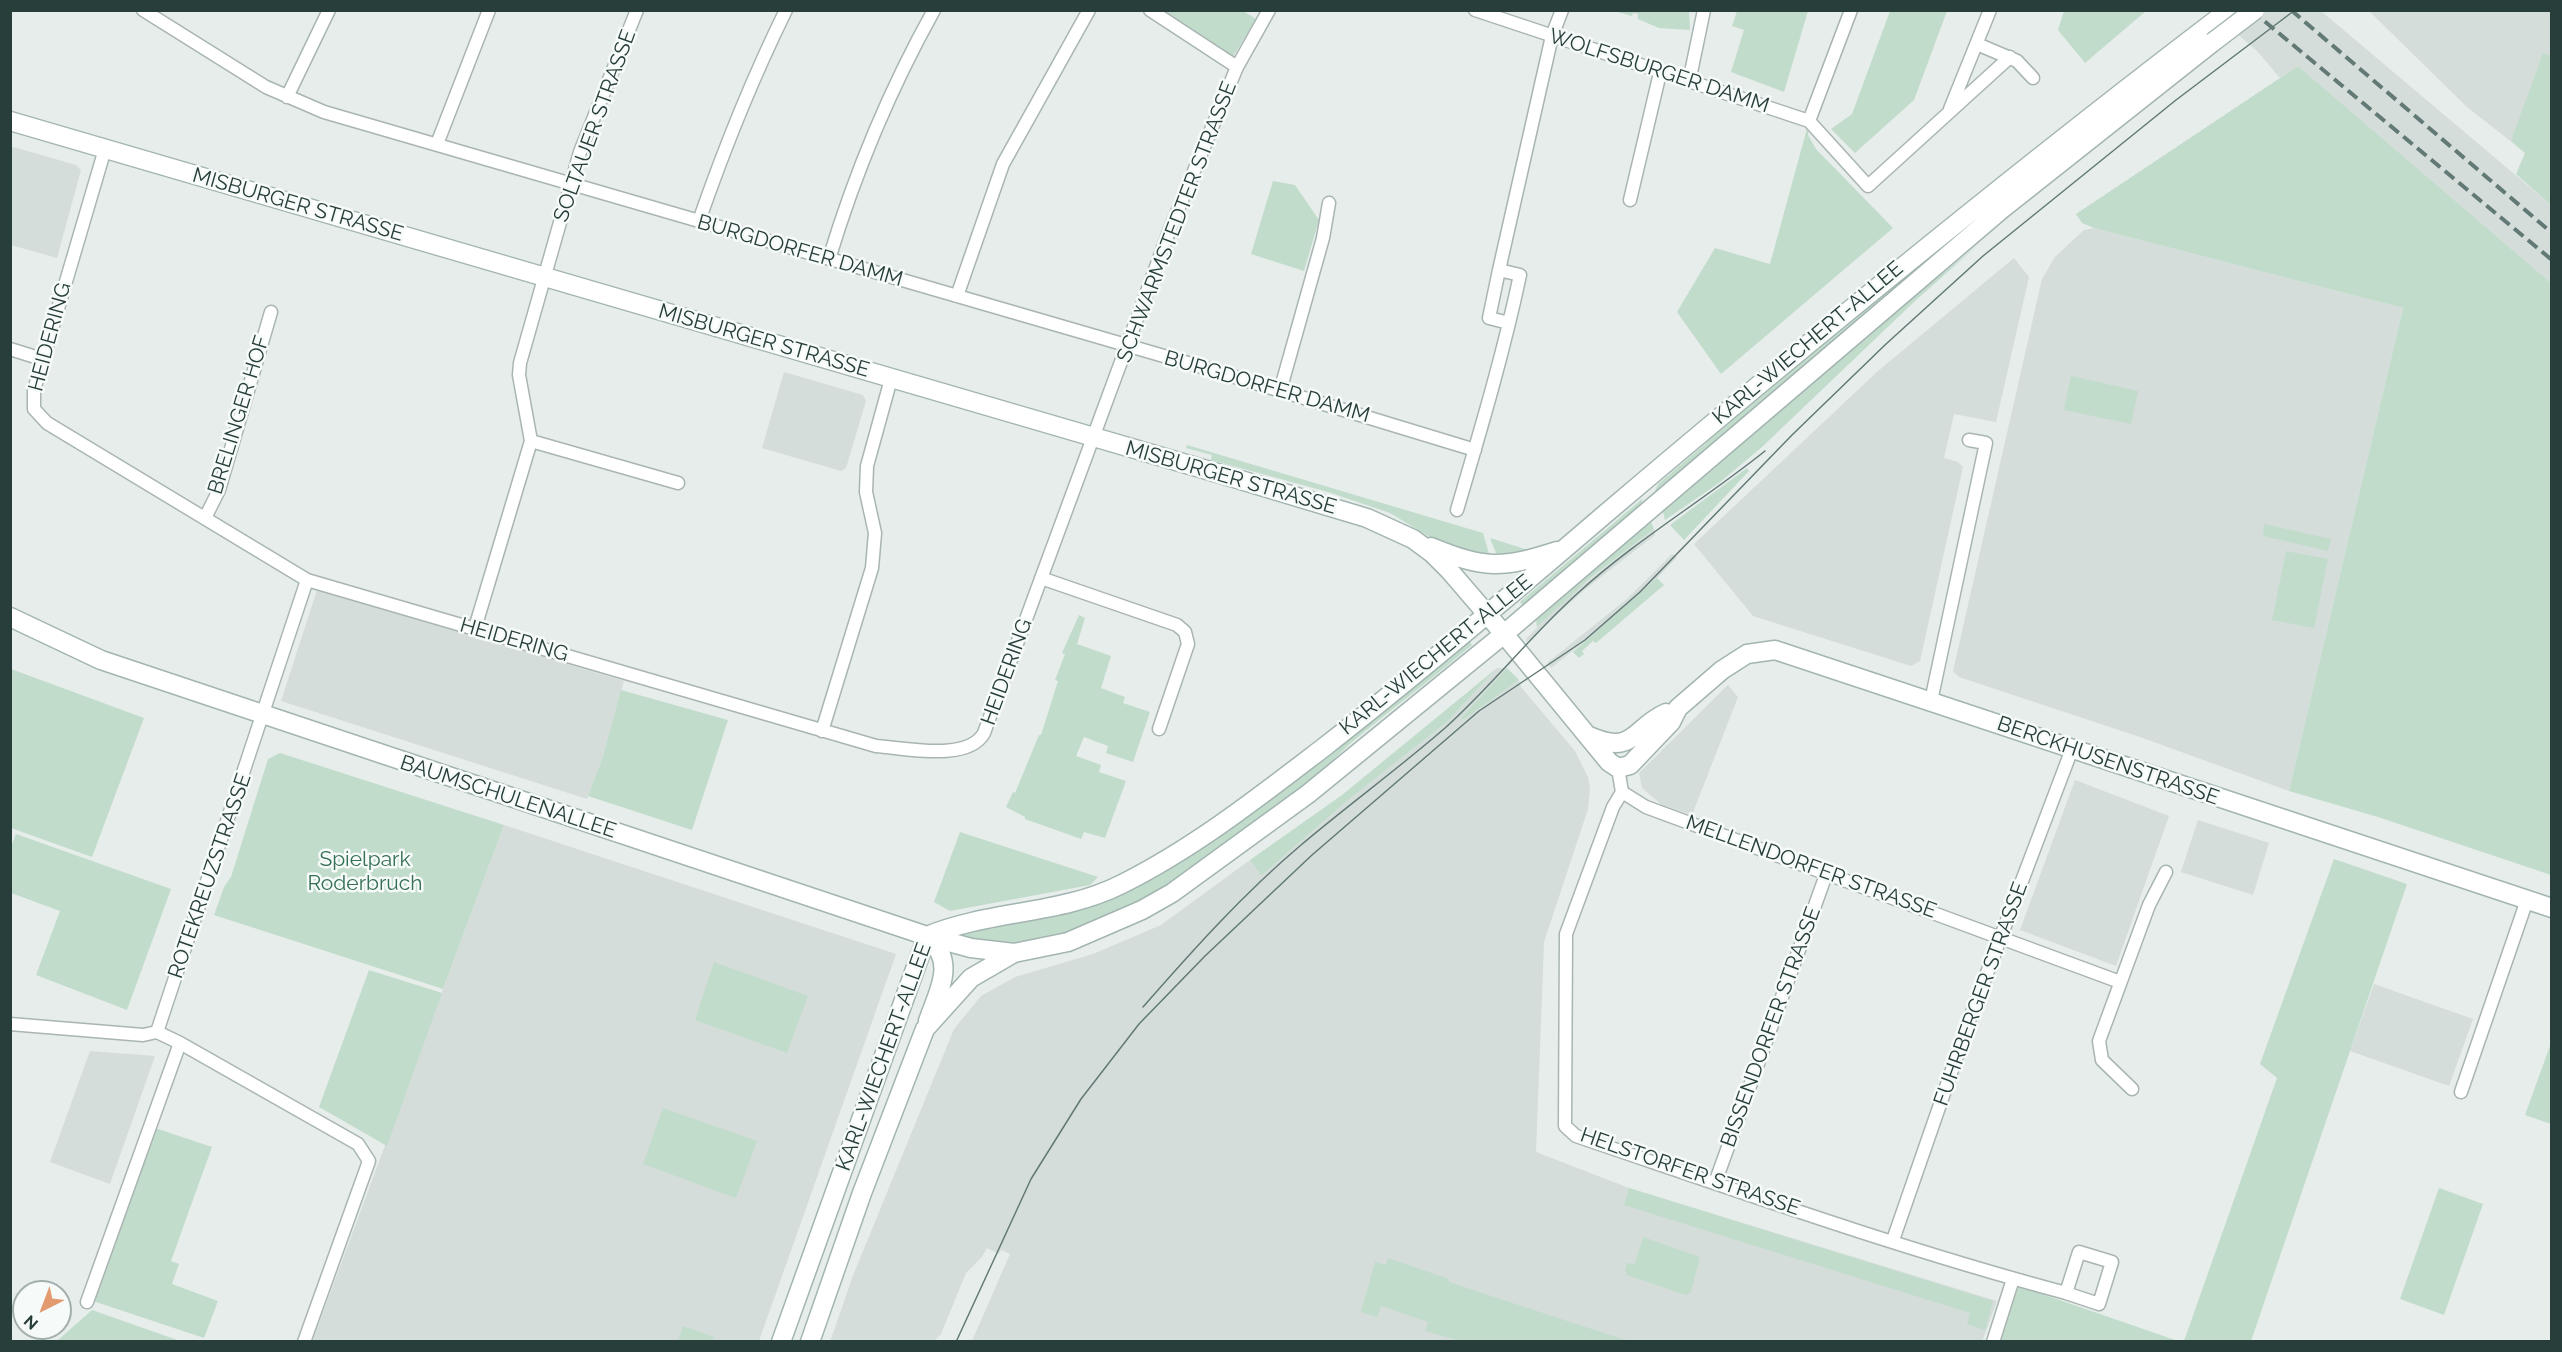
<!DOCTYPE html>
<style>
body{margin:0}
#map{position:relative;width:2562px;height:1352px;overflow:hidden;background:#e6edeb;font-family:Raleway,sans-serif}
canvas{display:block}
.frame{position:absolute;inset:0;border:12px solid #273e3a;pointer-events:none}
.north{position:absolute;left:12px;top:1280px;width:60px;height:60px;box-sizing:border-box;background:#f6faf9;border:2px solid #a3afad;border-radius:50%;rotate:222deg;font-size:16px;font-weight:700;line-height:24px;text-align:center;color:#273e3a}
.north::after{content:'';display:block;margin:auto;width:21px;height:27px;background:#e39a6e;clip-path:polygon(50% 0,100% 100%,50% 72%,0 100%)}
</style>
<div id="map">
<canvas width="2562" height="1352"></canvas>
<div class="frame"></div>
<div class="north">N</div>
</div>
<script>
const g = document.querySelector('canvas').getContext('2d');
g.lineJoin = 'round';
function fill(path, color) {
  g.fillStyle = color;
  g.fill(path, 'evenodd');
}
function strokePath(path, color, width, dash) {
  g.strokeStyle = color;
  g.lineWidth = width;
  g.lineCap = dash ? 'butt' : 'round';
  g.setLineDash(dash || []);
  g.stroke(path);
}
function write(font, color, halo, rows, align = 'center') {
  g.font = font + ' Raleway,sans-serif';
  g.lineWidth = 5;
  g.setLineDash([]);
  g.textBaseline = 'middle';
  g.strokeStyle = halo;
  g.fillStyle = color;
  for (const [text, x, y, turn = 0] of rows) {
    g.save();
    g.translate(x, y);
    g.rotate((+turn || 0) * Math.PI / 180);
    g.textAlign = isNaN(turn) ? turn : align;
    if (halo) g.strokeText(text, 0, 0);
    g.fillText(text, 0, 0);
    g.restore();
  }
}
fill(new Path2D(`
 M2211,11H2321L2551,205V283L2298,66L2280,78L2258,52Z
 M2369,11H2551V173L2467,107Z
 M10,146L76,165L81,170L57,258L11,245Z
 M2094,228L2403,308L2289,791L2140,737L1959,677L1953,671L2042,279L2055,257L2084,230Z
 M2014,258L2029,277L1996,422L1954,414L1944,458L1958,462L1963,467L1920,661L1911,666L1753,616L1694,544L1878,371Z
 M784,372L863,395L866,401L846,468L841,471L762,448Z
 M1654,529L1655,535L1583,591L1527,642L1526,639L1566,598Z
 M1672,554L1677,557L1657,578L1614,618L1551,668L1547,663L1628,598Z
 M317,590L624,681L603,756L587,799L281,701Z
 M1497,668H1507L1461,718L1463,720L1519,680L1521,687L1575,751L1588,777L1590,788L1588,809L1544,942L1536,1152L1629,1188L1997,1301L1982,1342L972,1341L1010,1254L1001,1250L999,1254L987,1248L982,1257L966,1273L941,1334L934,1341L830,1342L852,1278L954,1029L981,996L1015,977L1093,954L1161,925L1250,860L1261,876L1347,801L1447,722Z
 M1728,685L1738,697L1692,815L1662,805L1642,788L1639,773Z
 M2075,780L2169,816L2116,966L2020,930Z
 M2198,820L2269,843L2253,895L2181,872Z
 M504,825L896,954L759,1341L312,1342Z
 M2374,984L2473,1019L2449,1086L2350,1051Z
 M90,1051L155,1056L110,1184L50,1162Z`), '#d4ddda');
fill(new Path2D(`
 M1164,11H1243L1256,19L1231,60Z
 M1614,11H1689L1690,30L1659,28L1638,19V14L1633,13L1632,16Z
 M1737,11H1808L1784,92L1731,72L1744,30L1732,26Z
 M1890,11H1947L1914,100L1855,153L1831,129L1852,114Z
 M2064,11V10L2146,11L2085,63L2058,30Z
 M2543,53L2551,56V205L2516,174L2525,153L2511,141Z
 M2298,66L2551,283V875L2378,817L2289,791L2403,308L2094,228L2082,223L2076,214Z
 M1809,121L1808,135L1816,149L1893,228L1721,374L1677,312L1715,248L1770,264Z
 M2062,147L1653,496L1658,484L1705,444L1722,423Z
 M1273,181L1295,185L1319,220L1304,271L1251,254Z
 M1978,245L1915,301L1762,447L1719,483L1665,520L1663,512L1898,310Z
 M2071,376L2138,391L2131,424L2064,410Z
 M1187,445L1483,533L1489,554L1488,561L1443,545L1390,513L1328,492L1211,460L1212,455L1186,448Z
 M1747,468L1749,471L1684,540L1670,525Z
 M1642,499L1643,507L1525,608L1520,602Z
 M1651,522L1654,529L1589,579L1537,627L1536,620Z
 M2264,524L2331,539L2328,551L2263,536Z
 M1490,538L1531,551L1498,558Z
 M2286,551L2328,559L2314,628L2272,620Z
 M1657,578L1664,585L1596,643L1593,641L1582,651L1584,654L1579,658L1573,652Z
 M1079,615L1085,618L1077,644L1111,656L1101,688L1125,697L1123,703L1150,712L1133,762L1106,753L1108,746L1084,737L1076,756L1101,765L1099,772L1126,781L1105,838L1084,832L1081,839L1025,819V817L1006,807L1013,792L1015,793L1039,735H1041L1058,681L1055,680L1065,654L1062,653Z
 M1467,638L1472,645C1433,678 1392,709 1352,742C1336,756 1322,773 1306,786C1221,854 1079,968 963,938L960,929L1060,915L1102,902Z
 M1497,668L1447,722L1347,801L1261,876L1250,860L1342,795Z
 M1507,668L1519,680L1463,720L1461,718Z
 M11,669L144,718L92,857L11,828Z
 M621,690L728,720L692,830L588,796L603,756Z
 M280,753L504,825L443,989L214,915L224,887L231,877L268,759Z
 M960,832L1098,877L1090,885L950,911L934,902Z
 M16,834L171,889L127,1010L36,975L60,911L11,893V847Z
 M2334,859L2407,884L2251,1341H2184L2277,1078L2260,1064Z
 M714,962L808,996L787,1053L695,1020Z
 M369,970L442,993L387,1146L319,1107Z
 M2551,1043L2552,1124H2551L2525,1115Z
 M663,1108L757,1141L736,1198L643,1164Z
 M155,1128L212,1147L171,1261L179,1264L172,1284L218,1301L204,1338L93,1301Z
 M1629,1188L1993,1301L1985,1330L1967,1324L1970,1313L1624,1205Z
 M2439,1188L2483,1204L2444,1315L2400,1299Z
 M1643,1237L1700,1257L1691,1292L1686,1295L1627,1275L1625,1270L1627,1263L1635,1264Z
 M1388,1258L1449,1279V1282L1628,1341H1461L1425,1331L1428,1322L1381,1306L1377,1317L1361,1312L1375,1262L1386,1265Z
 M2019,1286L2178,1341L1998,1342Z
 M92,1310L180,1341H57Z
 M683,1326L714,1337L712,1341H678Z`), '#c2dccc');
const street = new Path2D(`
 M143,10L266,87L324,112L1212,370L1475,450
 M1150,10L1237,67
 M1475,10L1809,121
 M1977,44L2017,61L2033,78
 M1689,82L1704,10
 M287,97L329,10
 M1950,109L1990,10
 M1809,121L1868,186L2010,57
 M1809,121L1851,10
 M437,144L489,10
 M105,149L34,390V409L47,423L307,580L876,746C906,748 968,762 984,733L1170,229L1237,67L1269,10
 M1630,200L1660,73
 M699,221C724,149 752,79 786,10
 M829,259C855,173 890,89 934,10
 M1499,270L1552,36L1562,10
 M957,296L1003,164L1089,10
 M10,349L42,359
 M1280,391L1323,238L1329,203
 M531,441L678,483
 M1457,510C1480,432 1503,355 1520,275L1499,270L1489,318L1509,323
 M205,518L219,490L271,312
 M1041,578L1177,625L1185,632L1188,644L1159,729
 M475,628L531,441L519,375L520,363L580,152L637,10
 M1931,701L1986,443L1969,440
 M822,731L872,568L875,533L866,492L867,466L891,379
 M1618,768L1622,792L1613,807L1566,934L1565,1126L1576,1136C1738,1191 1901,1249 2066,1293L2079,1252L2112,1262L2099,1304L2066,1293
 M1622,792L1646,807L2120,982
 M10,1024L143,1035L157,1032L307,580
 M157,1032L180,1043L358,1144L369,1161L304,1342
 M2132,1089L2102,1060L2099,1041L2149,905L2166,872
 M2461,1092L2527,900
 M1715,1183L1827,872
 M1893,1240L1970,1018L2072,749
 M87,1302L180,1043
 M1993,1342L2013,1279`);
const secondary = new Path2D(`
 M10,121L1224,475L1367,518L1413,539L1432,553L1449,570L1504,634L1609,762L1618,768L1630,765L1671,722L1678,708L1722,670L1747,654L1775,650L2552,908
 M1431,547C1485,569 1501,569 1557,551
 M10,617L101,660L927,936L971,948L1014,953
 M1589,736C1635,756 1632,728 1666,713
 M927,936C957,962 939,989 928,1021
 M781,1342L927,936C990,910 1061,915 1122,884C1194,848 1259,797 1323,748C1419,673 1512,594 1604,515C1809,341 2016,172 2229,10
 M810,1342L862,1193L925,1029L971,978L1014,953L1068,942L1142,910L1172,893L1308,794L1504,634L2002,209L2213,42`);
strokePath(street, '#a9b5b2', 15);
strokePath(secondary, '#a3b5b1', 21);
strokePath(street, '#fff', 12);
strokePath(secondary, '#fff', 18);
strokePath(new Path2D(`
 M1143,1007C1193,950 1243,894 1301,845C1348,805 1398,769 1445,728C1492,686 1531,635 1578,593C1636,540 1704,500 1765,451
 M956,1342L1031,1179L1081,1099L1139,1024L1205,956L1312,855L1479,711L1585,640L1640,592L1792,435L1886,344L1983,256L2176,100L2295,10`), '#627976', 1.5);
strokePath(new Path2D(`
 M2251,10L2552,260
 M2291,10L2552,233`), '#627976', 4, [12, 6]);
const secondaryBridge = new Path2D(`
 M2213,42L2255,10`);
strokePath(secondaryBridge, '#a3b5b1', 21, []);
strokePath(secondaryBridge, '#fff', 18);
write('21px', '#273e3a', '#f6faf9', [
 ["WOLFSBURGER DAMM",1659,71,18],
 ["SOLTAUER STRASSE",595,126,-70],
 ["MISBURGER STRASSE",298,205,16],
 ["SCHWARMSTEDTER STRASSE",1177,222,-69],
 ["BURGDORFER DAMM",800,251,16],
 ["HEIDERING",50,337,-75],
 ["MISBURGER STRASSE",764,341,16],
 ["KARL-WIECHERT-ALLEE",1808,343,-40],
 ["BURGDORFER DAMM",1267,387,16],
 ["BRELINGER HOF",239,415,-73],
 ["MISBURGER STRASSE",1231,478,16],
 ["HEIDERING",514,640,16],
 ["KARL-WIECHERT-ALLEE",1436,655,-39],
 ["HEIDERING",1007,672,-70],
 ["BERCKHUSENSTRASSE",2108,761,19],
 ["BAUMSCHULENALLEE",508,797,18],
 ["MELLENDORFER STRASSE",1811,867,20],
 ["ROTEKREUZSTRASSE",210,876,-71],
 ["FUHRBERGER STRASSE",1981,994,-70],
 ["BISSENDORFER STRASSE",1771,1027,-70],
 ["KARL-WIECHERT-ALLEE",884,1057,-70],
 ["HELSTORFER STRASSE",1690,1172,19]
]);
write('21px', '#357054', '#f6faf9', [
 ["Spielpark",365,860],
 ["Roderbruch",365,884]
]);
</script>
